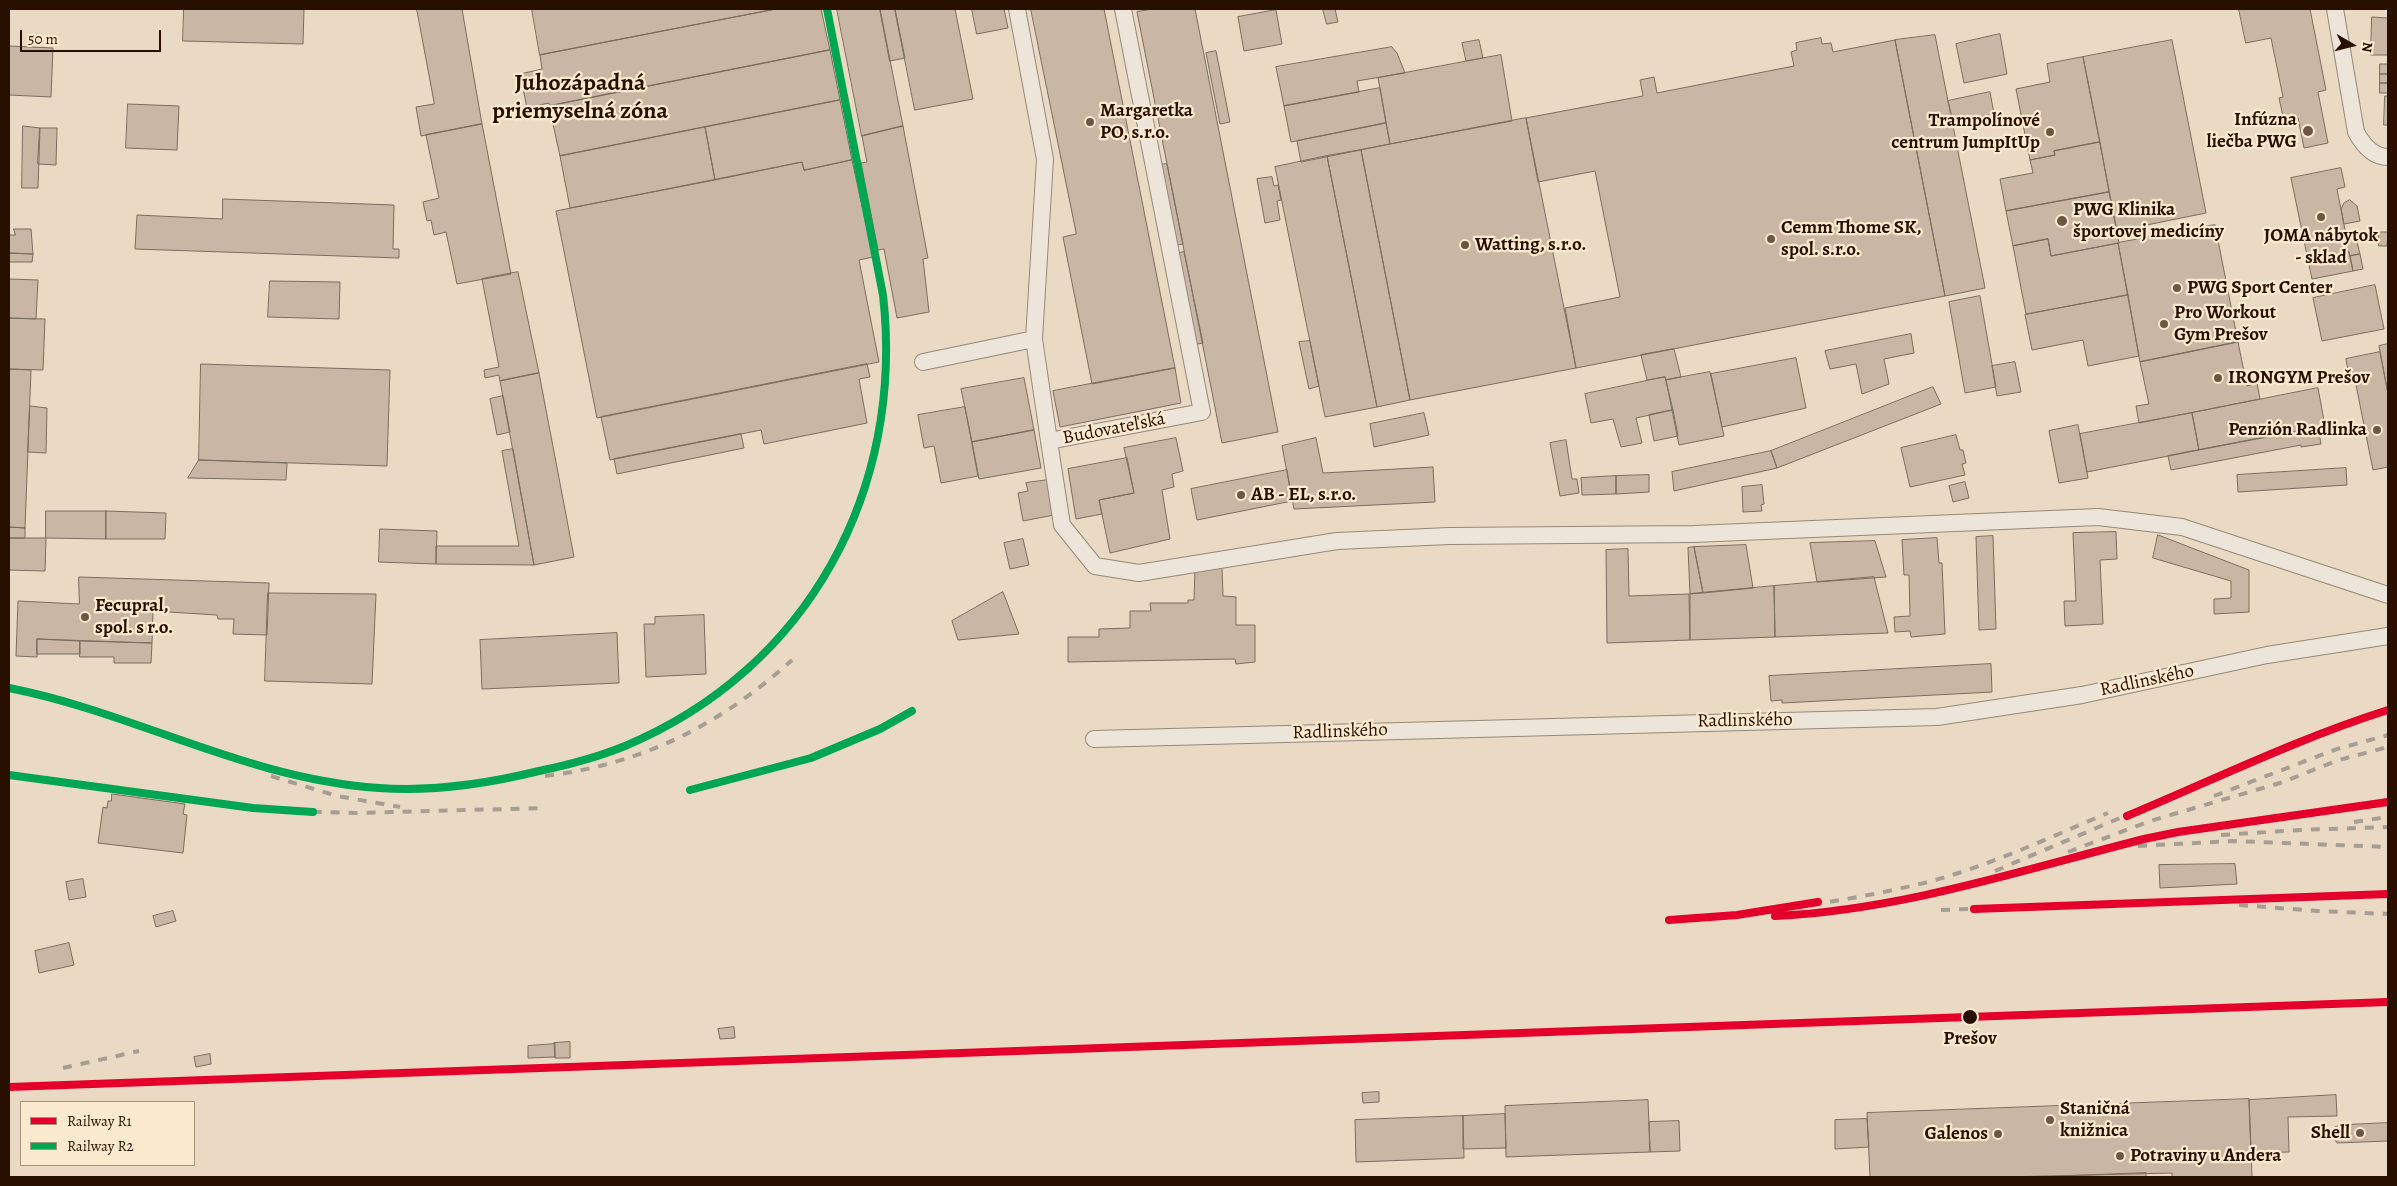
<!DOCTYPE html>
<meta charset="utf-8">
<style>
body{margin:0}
#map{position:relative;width:2397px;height:1186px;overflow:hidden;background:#eadac4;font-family:Alegreya,serif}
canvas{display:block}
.frame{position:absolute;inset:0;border:10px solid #290f00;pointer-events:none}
.legend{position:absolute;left:20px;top:1101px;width:175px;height:65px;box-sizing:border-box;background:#fceace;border:1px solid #a8927c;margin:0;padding:6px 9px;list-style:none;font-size:15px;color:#290f00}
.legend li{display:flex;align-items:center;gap:10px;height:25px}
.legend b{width:25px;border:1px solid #a8927c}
.north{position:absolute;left:2327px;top:20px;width:50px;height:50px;-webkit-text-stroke:4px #fceace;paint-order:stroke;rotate:98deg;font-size:14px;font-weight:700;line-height:20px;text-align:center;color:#290f00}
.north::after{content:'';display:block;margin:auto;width:18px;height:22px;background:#290f00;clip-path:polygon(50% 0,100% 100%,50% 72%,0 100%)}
.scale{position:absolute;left:20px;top:30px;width:141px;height:22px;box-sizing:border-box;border:2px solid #290f00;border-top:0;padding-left:6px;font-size:15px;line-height:18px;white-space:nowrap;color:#290f00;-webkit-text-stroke:4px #fceace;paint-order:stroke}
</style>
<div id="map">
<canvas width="2397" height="1186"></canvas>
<div class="frame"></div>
<ul class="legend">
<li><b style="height:6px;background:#e4002b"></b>Railway R1</li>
<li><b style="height:6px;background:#00a651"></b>Railway R2</li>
</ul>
<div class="north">N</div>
<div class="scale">50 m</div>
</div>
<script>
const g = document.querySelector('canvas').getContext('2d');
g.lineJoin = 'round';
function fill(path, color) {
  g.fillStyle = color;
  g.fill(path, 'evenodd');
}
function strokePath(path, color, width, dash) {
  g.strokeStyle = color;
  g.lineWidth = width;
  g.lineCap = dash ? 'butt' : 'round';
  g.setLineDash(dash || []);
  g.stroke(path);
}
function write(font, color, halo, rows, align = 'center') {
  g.font = font + ' Alegreya,serif';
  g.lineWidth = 4.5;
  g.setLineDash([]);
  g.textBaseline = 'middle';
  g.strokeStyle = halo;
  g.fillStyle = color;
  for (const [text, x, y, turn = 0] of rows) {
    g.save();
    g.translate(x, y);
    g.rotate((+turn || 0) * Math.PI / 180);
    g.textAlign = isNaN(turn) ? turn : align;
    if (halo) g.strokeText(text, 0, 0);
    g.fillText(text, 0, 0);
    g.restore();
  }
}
const building = new Path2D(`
 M184,9H304L303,44L183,41Z
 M417,9H462L482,124L421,136L416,107L434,104Z
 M532,9H776L540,55Z
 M776,9H821L830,50L549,106V103L527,108L520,74L542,69L540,55Z
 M837,9H880L903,126L862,136Z
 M880,9H895L905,58L890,61Z
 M895,9H955L973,99L915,110Z
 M972,9H1004L1008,28L977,34Z
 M1031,9H1104L1175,368L1092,384L1063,237L1076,234Z
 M1153,9H1195L1278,432L1222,443L1137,12Z
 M1323,9H1335L1338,22L1327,24Z
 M2239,9H2310L2326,90L2318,92L2328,143L2304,148L2298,118L2284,121L2279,98L2283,97L2271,38L2246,43Z
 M1276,10L1282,44L1244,51L1238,17Z
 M2372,17L2388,18V55H2371Z
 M2000,34L2007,74L1964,83L1956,44Z
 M1935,35L1985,288L1945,296L1895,40Z
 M1821,38L1822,44L1831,43L1833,52L1895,40L1945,296L1576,368L1565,308L1620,297L1595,171L1538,182L1526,118L1643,96L1640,80L1654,77L1657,93L1794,66L1791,52L1797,50L1796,43Z
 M1479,40L1483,58L1466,61L1462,43Z
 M2172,40L2206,213L2117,231L2083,57Z
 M9,46L53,48L51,97L9,95Z
 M1392,47L1397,53L1405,73L1357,81L1359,92L1284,106L1276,67Z
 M830,50L840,100L560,156L549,106Z
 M1216,51L1230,122L1220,124L1206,53Z
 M1501,55L1512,121L1390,144L1378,78Z
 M2083,57L2100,142L2054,151L2055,155L2030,160L2016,89L2050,82L2047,64Z
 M2380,64H2388V74H2380Z
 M2380,74H2388V83H2380Z
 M2380,83H2388V93H2380Z
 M1380,88L1386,123L1291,142L1284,106Z
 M1990,92L1994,114L1953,122L1948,101Z
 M2385,96H2388V125H2384Z
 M840,100L852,160L804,170L802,162L715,180L705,127Z
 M128,104L179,106L177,150L126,148Z
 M1526,118L1576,368L1410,400L1361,150Z
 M1386,123L1390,144L1301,162L1297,141Z
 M482,124L511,274L457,284L446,232L434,235L431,220L427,221L423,202L439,198L426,135Z
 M23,126L40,128L38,188H22Z
 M903,126L928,258L923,259L929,312L897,318L884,249L878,250L861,163L867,162L862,136Z
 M705,127L715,180L570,208L560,156Z
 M40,128H57L56,165L38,164Z
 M2100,142L2109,192L2006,211L2000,179L2033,173L2030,160L2055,155L2054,151Z
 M1361,150L1410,400L1377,407L1327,156Z
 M1327,156L1377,407L1325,417L1275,167Z
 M852,160L873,257L859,260L879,362L597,418L556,211L802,162L804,170Z
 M1167,164L1183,244L1173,246L1157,165Z
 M2341,168L2345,187L2337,189L2347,240L2356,238L2360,254L2350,256L2349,252L2308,260L2291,178Z
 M1272,177L1274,186L1278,185L1281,200L1277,201L1280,220L1265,223L1257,179Z
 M2109,192L2119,243L2051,256L2048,239L2013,246L2006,211Z
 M223,199L394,205L393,249H399V258L135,249L137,215L222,219Z
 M2350,200L2357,206L2360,221L2344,224L2341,209L2344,203Z
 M2215,225L2238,342L2140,362L2118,243Z
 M14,229H31L33,254L9,253V235H15Z
 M2379,232H2388L2387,246H2379Z
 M2048,239L2051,256L2118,243L2128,295L2026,314L2013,246Z
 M1184,252L1203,343L1192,345L1174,254Z
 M2349,252L2353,271L2312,279L2308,260Z
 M9,253L33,254L32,262H9Z
 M2360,254L2363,269L2353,271L2350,256Z
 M518,272L539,373L500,381L499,375L485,378L484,370L499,367L482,279Z
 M9,279L38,280L36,319L9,318Z
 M270,281L340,282L339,319L268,317Z
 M2375,285L2384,329L2322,341L2313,298Z
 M2128,295L2139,356L2088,366L2083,340L2032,350L2025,315Z
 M1980,296L1996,387L1965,393L1949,302Z
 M9,318L45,319L43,370L9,369Z
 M1911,334L1914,353L1884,359L1889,384L1862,394L1856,364L1830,369L1825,351Z
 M1310,341L1319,386L1309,389L1299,342Z
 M2238,342L2247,386L2257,383L2260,399L2139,423L2136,406L2149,404L2140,362Z
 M2388,344V394L2379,346Z
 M1674,349L1681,377L1666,380L1665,377L1647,380L1641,355Z
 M2380,352L2388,394V467L2373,470L2354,375L2349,376L2346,359Z
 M1796,358L1806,408L1722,427L1711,374Z
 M2015,362L2021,392L1997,396L1992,366Z
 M201,364L390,370L387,466L199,460Z
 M867,364L870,377L859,379L867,423L764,444L761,430L610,460L601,417Z
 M1175,368L1181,403L1060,427L1053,391Z
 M9,369L31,370L25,528L9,527Z
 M1710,372L1724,436L1679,445L1666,380Z
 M539,373L574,557L534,565L500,381Z
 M1665,377L1673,410L1636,418L1642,443L1621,447L1613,419L1591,423L1585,394Z
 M1024,378L1034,430L972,442L961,389Z
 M1933,387L1941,404L1777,468L1771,451Z
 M2318,388L2325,426L2199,450L2192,413Z
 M503,396L510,432L497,435L490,399Z
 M30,406L47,408L46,453L28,452Z
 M965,407L978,476L941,483L934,446L924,448L918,415Z
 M1673,410L1678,436L1654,441L1649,415Z
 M1424,413L1429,435L1374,447L1370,424Z
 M2192,413L2199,450L2087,472L2080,434Z
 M2078,425L2088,478L2059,483L2049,431Z
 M2318,427L2321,444L2301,447V445L2171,470L2168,456Z
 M1034,430L1041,468L979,479L972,442Z
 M741,434L744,448L617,474L614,459Z
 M1956,435L1960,450H1963L1966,463L1962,464L1965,475L1910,487L1901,448Z
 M1176,438L1183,471L1172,474L1174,487L1162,490L1170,539L1110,553L1099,500L1134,493L1124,448Z
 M1316,438L1323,473L1433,467L1435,502L1294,509L1282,446Z
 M1566,440L1572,479H1577L1579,493L1560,496L1550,443Z
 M513,449L534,565L436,564V546H519L502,451Z
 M1771,451L1777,468L1674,491L1672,472Z
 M1127,458L1134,493L1099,500L1102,514L1076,519L1068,469Z
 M199,460L287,463L286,480L188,478Z
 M2346,468L2347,485L2238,492L2237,475Z
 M1287,470L1292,501L1197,520L1191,489Z
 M1649,475V492L1616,494V476Z
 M1616,476V494L1582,495L1581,478Z
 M1048,480L1054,515L1023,521L1018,493L1028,491L1026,483Z
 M1965,482L1969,498L1953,502L1949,486Z
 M1762,485L1764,504L1761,505L1762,511L1743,512L1742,487Z
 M46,511H106V539L46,538Z
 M106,511L166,513L165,539H106Z
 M9,527L25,528V538H9Z
 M380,529L437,531L436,564L379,562Z
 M2116,532L2117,559L2100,560L2103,624L2065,626L2064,601H2076L2073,533Z
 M2158,535L2249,570V612L2214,614V599L2231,598V581L2153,558Z
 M1993,536L1996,629L1979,630L1976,537Z
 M9,538H46L45,571L9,570Z
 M1937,538L1939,563H1942L1945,634L1911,637L1910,631L1895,632L1894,617L1910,616L1909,575H1904L1902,540Z
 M1023,539L1029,565L1010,569L1004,543Z
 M1875,541L1886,577L1817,582L1810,543Z
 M1746,545L1753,588L1703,593L1694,547Z
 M1694,547L1703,593L1690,594L1688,548Z
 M1628,549L1629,596L1689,594L1690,640L1607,643L1606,550Z
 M1222,568L1223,596L1236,597V625H1255V662L1236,664L1235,659L1068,662V637H1099V629L1130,628V611H1151L1150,603H1188V600H1194L1195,569Z
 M79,577L269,583L267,635L233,634L234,619H218L217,615L153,611L152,643L37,639V657L16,656L18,601L79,604Z
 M1874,577L1888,633L1775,637L1774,586Z
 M1774,586L1775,637L1690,640V594Z
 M1003,592L1019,634L958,640L952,621Z
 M268,593L376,594L372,684L265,681Z
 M704,615L706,674L646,677L644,624H655V617Z
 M617,633L619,683L482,689L480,640Z
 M37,639L80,641V654H37Z
 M80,641L152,643L151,663H114V657H80Z
 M1991,664L1992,692L1782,703V700L1771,701L1769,676Z
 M112,794L185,804L183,814L187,815L183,853L98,843L103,807L107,808L108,801H111Z
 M2235,864L2237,884L2160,888L2159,865Z
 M83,879L86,897L69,900L66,882Z
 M173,911L176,921L156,927L153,916Z
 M69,943L74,965L39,973L35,951Z
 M734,1027L735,1038L720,1039L718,1029Z
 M570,1042V1058H555L554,1043Z
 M555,1044V1057L528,1058V1046Z
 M210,1054L211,1064L196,1067L194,1057Z
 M1379,1092V1102L1363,1103L1362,1093Z
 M2336,1095L2337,1116L2288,1117L2289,1152L2251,1153L2249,1100Z
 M2249,1099L2252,1177H2172V1173L2003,1177H1870L1867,1113Z
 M1648,1100L1650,1152L1506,1157L1505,1106Z
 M1505,1114L1506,1148L1463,1149V1116Z
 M1463,1116L1464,1158L1356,1162L1355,1120Z
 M1867,1119L1869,1147L1835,1149V1120Z
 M1679,1121L1680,1151L1650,1152L1649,1122Z
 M2388,1123V1141L2337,1143L2332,1135L2335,1127L2340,1125Z
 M2146,1173V1177H2008H2036Z`);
fill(building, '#cab6a4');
strokePath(building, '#796d5f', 1);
const street = new Path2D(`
 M1017,9L1045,159L1034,339L1049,441L1202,412L1123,9
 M2335,9L2356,132C2363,145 2373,157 2388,157
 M923,362L1034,339
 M1049,441L1062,525L1095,566L1139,573L1337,541L1449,536L1694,534L2098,517L2182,527L2388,595
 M1094,739L1937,717L2082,695L2267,655L2388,636`);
strokePath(street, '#94887a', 18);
strokePath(street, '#ede5d9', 16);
strokePath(new Path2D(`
 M9,688C136,713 246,779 379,788C433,792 486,784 539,771C568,765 598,757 625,746C809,669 905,489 883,295L827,9
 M9,775L286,811L355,813L545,808
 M271,776L337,796L400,807
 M545,776C643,764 720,725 792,660
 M690,790L811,758L880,729L912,711
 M2214,796L2337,749L2388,735
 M2354,822L2388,817
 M2221,835L2299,830L2388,827
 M2138,846L2233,841L2388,847
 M2068,852L2150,821L2280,783L2339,760L2388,747
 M1995,871L2294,744L2354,720L2388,710
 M2239,905L2318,911L2388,914
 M1941,910L2388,894
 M1775,916C1901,910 2022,870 2144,839L2178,832L2388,802
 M1669,920C1754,914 1841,903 1924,883C1987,867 2048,838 2108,813
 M63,1068L139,1051
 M9,1087L117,1083`), '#a69d93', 4, [9, 9]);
strokePath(new Path2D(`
 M2127,816C2213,780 2299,738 2388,710
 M1974,909L2388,894
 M1775,916C1901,910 2022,870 2144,839L2178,832L2388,802
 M1669,920L1737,915L1818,902
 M9,1087L2388,1002`), '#e4002b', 8);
strokePath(new Path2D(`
 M9,688C136,713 246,779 379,788C433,792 486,784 539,771C568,765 598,757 625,746C809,669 905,489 883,295L827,9
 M9,775L253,808L313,812
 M690,790L811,758L880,729L912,711`), '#00a651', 8);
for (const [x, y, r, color] of [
 [1090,122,5,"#6d5645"],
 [2308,131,6,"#6d5645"],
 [2050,132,5,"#6d5645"],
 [2321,217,5,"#6d5645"],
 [2062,221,6,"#6d5645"],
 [1771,239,5,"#6d5645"],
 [1465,245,5,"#6d5645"],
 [2177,288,5,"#6d5645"],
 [2164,324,5,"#6d5645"],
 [2218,378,5,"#6d5645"],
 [2377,430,5,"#6d5645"],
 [1241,495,5,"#6d5645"],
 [85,617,5,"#6d5645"],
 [1970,1017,8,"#290f00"],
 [2050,1120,5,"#6d5645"],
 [2360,1133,5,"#6d5645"],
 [1998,1134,5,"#6d5645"],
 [2120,1156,5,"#6d5645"]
]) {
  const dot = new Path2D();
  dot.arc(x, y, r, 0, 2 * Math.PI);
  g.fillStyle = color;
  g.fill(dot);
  strokePath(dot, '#fceace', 2);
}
write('bold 19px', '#290f00', '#fceace', [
 ["Margaretka",1100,111],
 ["PO, s.r.o.",1100,133],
 ["Infúzna",2297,120,"right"],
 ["liečba PWG",2297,142,"right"],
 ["Trampolínové",2040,121,"right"],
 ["centrum JumpItUp",2040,143,"right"],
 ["PWG Klinika",2073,210],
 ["športovej medicíny",2073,232],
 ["Cemm Thome SK,",1781,228],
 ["spol. s.r.o.",1781,250],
 ["JOMA nábytok",2321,236,"center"],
 ["- sklad",2321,258,"center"],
 ["Watting, s.r.o.",1475,245],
 ["PWG Sport Center",2187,288],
 ["Pro Workout",2174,313],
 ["Gym Prešov",2174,335],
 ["IRONGYM Prešov",2228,378],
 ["Penzión Radlinka",2367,430,"right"],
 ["AB - EL, s.r.o.",1251,495],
 ["Fecupral,",95,606],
 ["spol. s r.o.",95,628],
 ["Staničná",2060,1109],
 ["knižnica",2060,1131],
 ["Shell",2350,1133,"right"],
 ["Galenos",1988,1134,"right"],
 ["Potraviny u Andera",2130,1156]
], 'left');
write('19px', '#290f00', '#fceace', [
 ["Budovateľská",1114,429,-11],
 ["Radlinského",2147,681,-12],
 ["Radlinského",1745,721,-1],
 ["Radlinského",1340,732,-2]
]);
write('bold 19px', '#290f00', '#fceace', [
 ["Prešov",1970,1039]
]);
write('bold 24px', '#290f00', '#fceace', [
 ["Juhozápadná",580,84],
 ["priemyselná zóna",580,112]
]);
</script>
